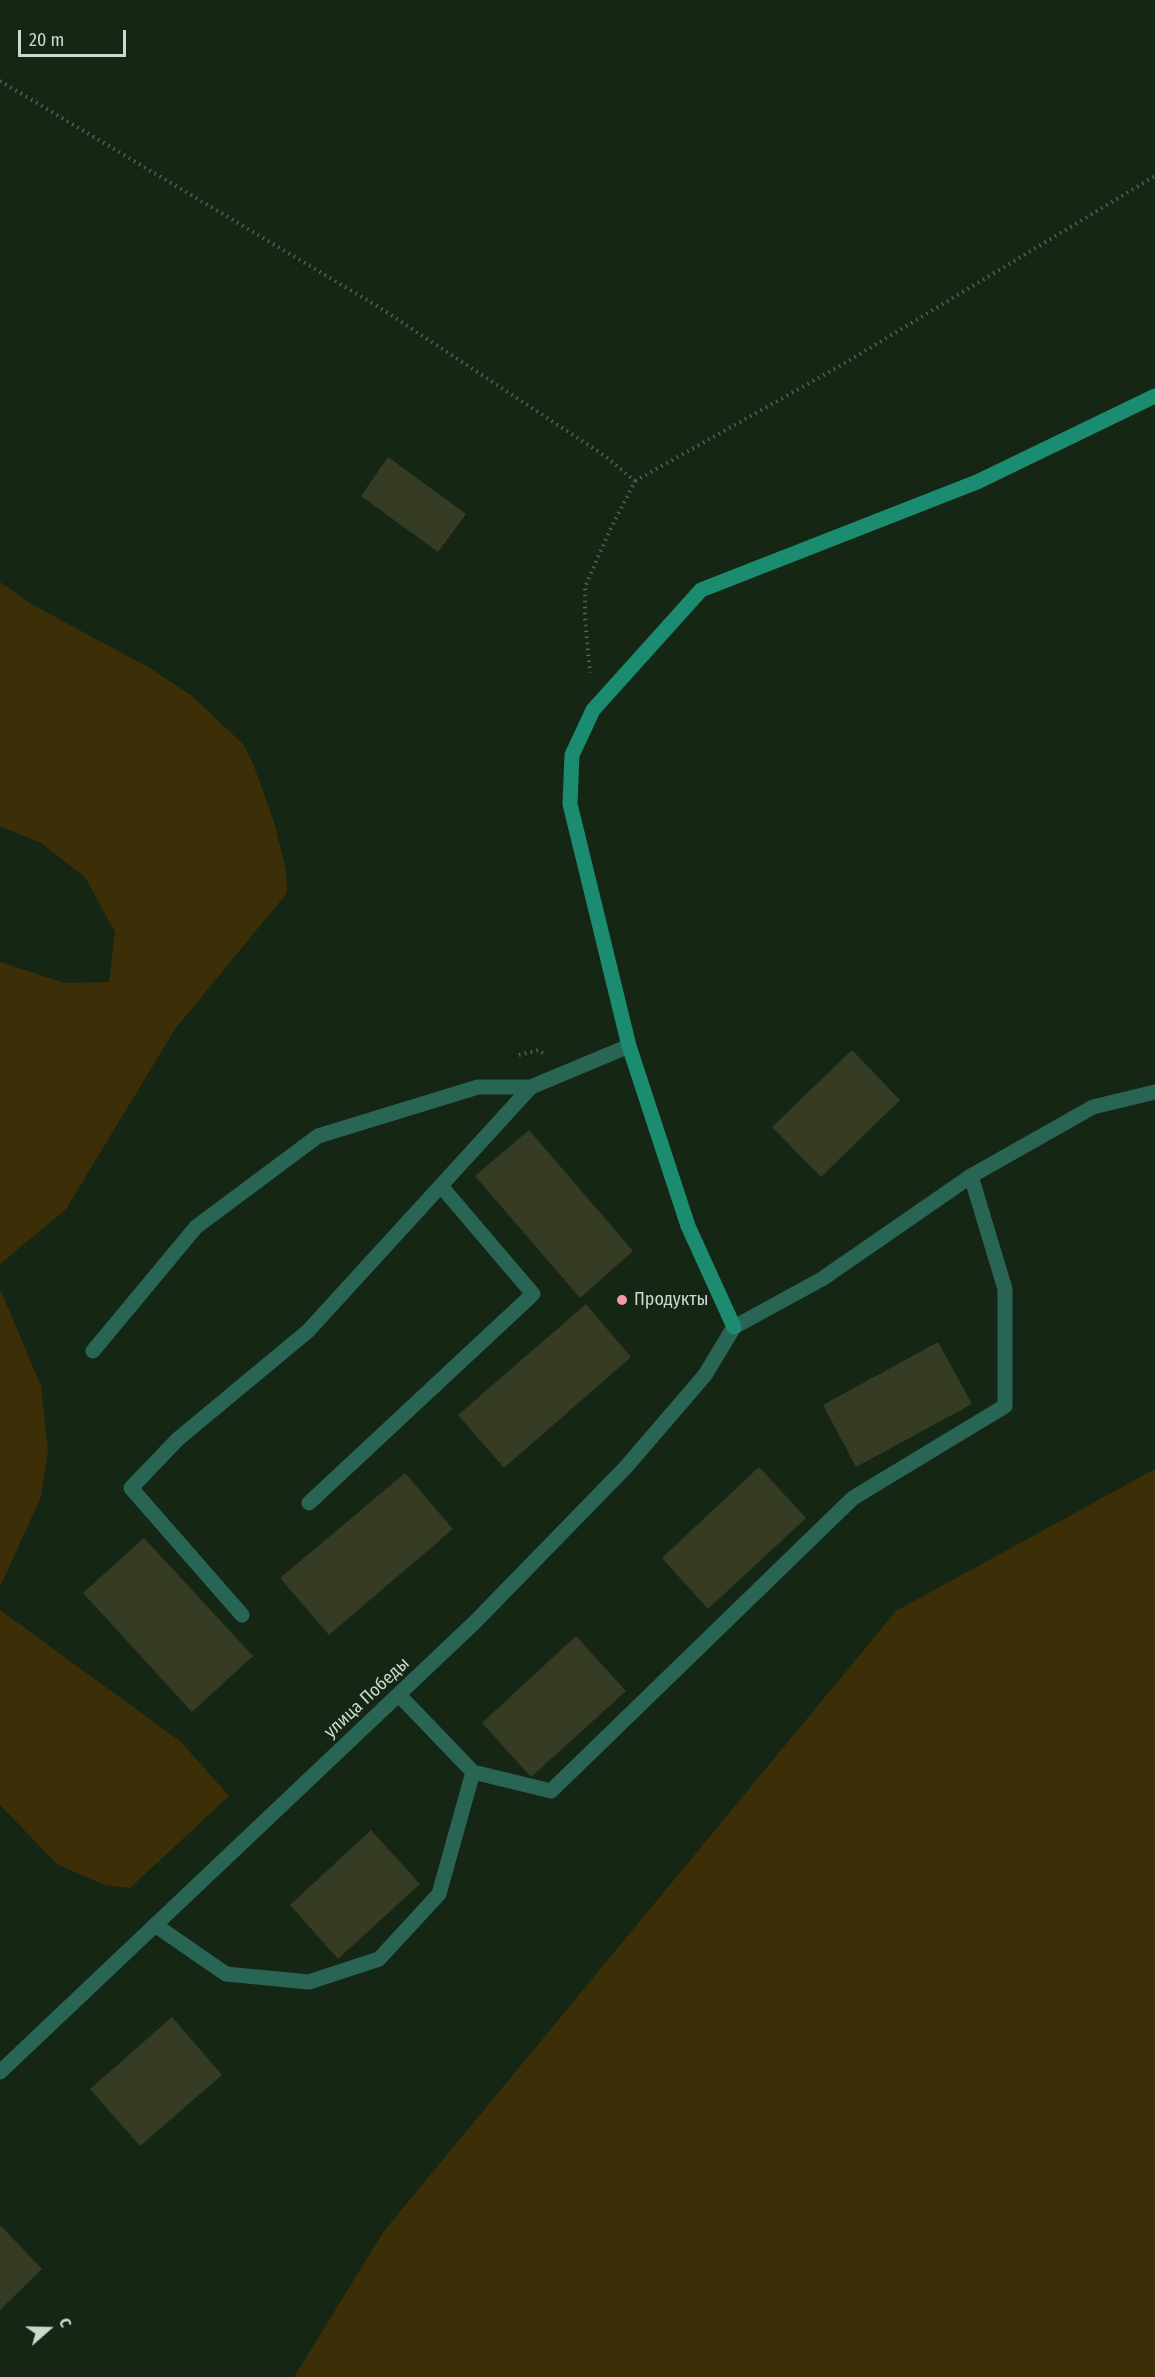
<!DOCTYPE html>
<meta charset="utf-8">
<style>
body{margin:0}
#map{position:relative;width:1155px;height:2377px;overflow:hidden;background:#152615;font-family:"Fira Sans Condensed",sans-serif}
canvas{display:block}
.north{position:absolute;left:18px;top:2299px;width:60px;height:60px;-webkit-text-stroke:4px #152615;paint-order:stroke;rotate:70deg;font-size:16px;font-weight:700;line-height:24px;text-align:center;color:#cdd8cc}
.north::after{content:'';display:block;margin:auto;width:21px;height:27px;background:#cdd8cc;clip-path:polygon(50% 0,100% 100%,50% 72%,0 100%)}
.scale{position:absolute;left:18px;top:30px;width:108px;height:27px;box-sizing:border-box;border:3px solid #cdd8cc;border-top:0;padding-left:8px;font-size:18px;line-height:21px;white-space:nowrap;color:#cdd8cc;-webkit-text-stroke:4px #152615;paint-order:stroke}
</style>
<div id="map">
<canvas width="1155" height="2377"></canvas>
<div class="north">С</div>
<div class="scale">20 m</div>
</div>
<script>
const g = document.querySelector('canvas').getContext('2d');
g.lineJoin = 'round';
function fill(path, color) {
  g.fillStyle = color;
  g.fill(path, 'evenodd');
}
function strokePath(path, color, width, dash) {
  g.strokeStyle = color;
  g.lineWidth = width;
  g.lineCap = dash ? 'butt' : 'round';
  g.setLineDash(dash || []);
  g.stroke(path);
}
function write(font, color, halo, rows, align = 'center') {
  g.font = font + ' "Fira Sans Condensed",sans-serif';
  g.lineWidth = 5;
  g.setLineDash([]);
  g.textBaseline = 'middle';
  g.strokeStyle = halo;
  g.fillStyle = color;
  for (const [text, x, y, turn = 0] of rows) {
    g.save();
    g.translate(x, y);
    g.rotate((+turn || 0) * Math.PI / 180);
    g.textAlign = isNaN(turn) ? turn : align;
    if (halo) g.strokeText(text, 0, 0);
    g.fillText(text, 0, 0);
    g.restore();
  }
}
fill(new Path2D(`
 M0,582L33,605L148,667L192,696L244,745L254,766L275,825L286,871L287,893L175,1029L66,1209L0,1264V962L64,983L109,982L115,932L85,877L41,843L0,826Z
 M0,1289L41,1386L48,1451L41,1497L0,1587Z
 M1155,1469V2377H294L384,2231L896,1611Z
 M0,1610L181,1742L229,1796L130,1888L104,1885L57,1864L0,1805Z`), '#3c2f08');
fill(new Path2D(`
 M388,457L466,514L438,552L361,496Z
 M852,1050L900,1100L821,1177L772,1127Z
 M529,1130L633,1251L580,1298L475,1176Z
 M586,1304L631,1357L504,1468L458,1415Z
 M938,1342L972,1404L856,1467L823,1405Z
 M759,1467L806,1518L708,1609L662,1558Z
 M405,1473L453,1529L329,1635L280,1578Z
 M144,1538L253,1656L192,1712L83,1593Z
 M576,1636L626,1691L531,1777L482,1723Z
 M371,1830L420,1884L338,1959L290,1905Z
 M172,2017L222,2075L140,2146L90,2089Z
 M0,2225L42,2269L0,2310Z`), '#363b24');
strokePath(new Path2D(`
 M0,81L377,306L605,456L635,481L610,530L585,587V618L590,673
 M635,481L845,363L1155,176
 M519,1055L539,1050L545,1055`), '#536252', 4, [1.5, 4.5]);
strokePath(new Path2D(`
 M93,1351L196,1227L318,1136L478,1087H531
 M309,1503L533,1294L441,1186
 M242,1615L131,1488L178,1439L308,1331L531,1087L629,1046
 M399,1695L473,1772L551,1791L853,1498L1005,1406V1289L971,1176
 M155,1925L226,1974L309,1982L379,1959L439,1894L473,1772`), '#296554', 15);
strokePath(new Path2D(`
 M0,2072L475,1622L626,1467L705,1375L734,1327L822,1279L971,1176L1093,1107L1155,1092`), '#296554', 15);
strokePath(new Path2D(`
 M734,1327L688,1226L629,1046L570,804L572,755L593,710L701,590L977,482L1155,396`), '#1c8c70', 15);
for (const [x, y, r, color] of [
 [622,1300,6,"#f39aa7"]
]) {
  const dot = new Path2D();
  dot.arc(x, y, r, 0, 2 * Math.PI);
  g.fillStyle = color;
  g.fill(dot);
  strokePath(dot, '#152615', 2);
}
write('18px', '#cdd8cc', '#152615', [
 ["Продукты",634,1300]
], 'left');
write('18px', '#cdd8cc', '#152615', [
 ["улица Победы",367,1698,-43]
]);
</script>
